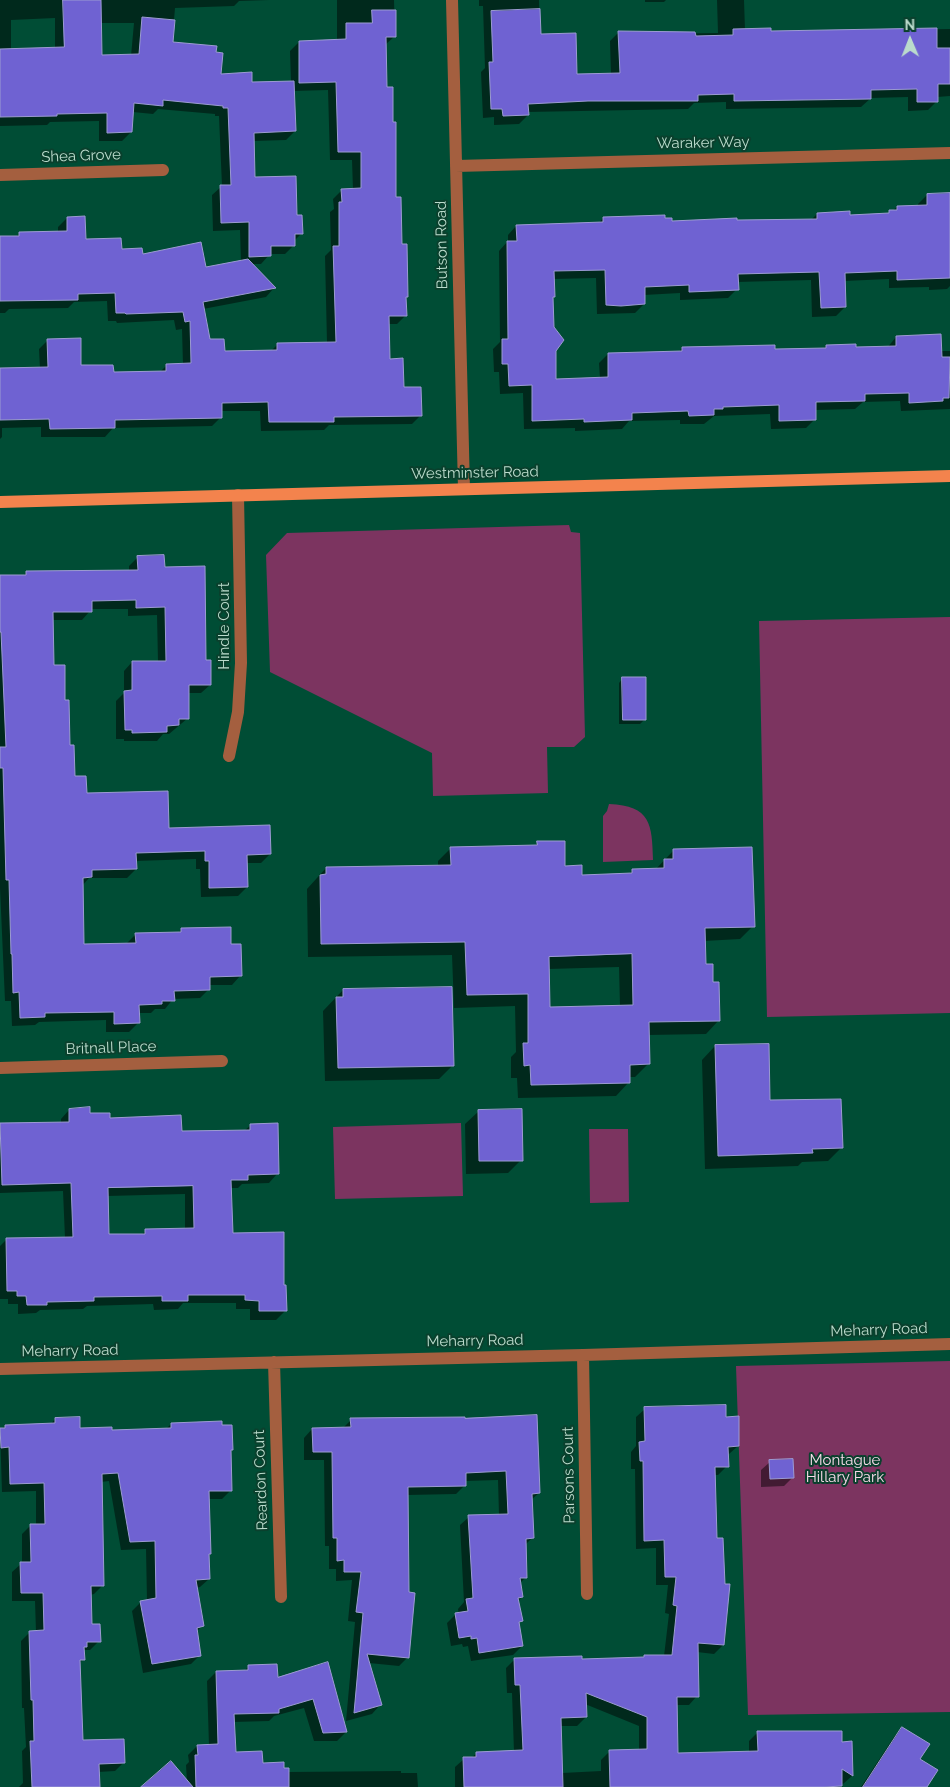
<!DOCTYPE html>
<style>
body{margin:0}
#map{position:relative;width:950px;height:1787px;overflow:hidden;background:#004d35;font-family:Raleway,sans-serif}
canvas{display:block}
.north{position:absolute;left:885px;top:15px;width:50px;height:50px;-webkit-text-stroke:4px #0a402d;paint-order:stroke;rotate:359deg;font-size:14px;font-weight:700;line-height:20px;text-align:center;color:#bbdbcc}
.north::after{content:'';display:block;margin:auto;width:18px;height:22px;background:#bbdbcc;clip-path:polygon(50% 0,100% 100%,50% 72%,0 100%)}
</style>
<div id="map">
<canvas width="950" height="1787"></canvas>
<div class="north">N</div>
</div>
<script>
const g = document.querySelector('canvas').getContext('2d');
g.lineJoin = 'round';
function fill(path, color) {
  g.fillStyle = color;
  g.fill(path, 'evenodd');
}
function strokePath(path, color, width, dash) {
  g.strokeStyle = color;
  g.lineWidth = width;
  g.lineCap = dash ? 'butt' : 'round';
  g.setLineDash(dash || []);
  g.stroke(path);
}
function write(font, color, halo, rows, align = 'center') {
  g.font = font + ' Raleway,sans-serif';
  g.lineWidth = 4;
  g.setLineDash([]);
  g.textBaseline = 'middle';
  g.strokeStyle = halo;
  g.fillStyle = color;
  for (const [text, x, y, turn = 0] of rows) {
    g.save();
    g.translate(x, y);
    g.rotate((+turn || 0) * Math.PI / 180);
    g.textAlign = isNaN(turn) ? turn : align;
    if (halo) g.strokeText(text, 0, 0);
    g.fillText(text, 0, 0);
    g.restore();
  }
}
fill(new Path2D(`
 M569,525L571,532L580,533L585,737L574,747H547L548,793L433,796L432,753L270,672L266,555L287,533Z
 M950,617V1013L767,1017L759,621Z
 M609,804C651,806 652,824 653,860L603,862V816L607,811Z
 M461,1123L463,1196L335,1199L333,1127Z
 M589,1129H628L629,1202L590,1203Z
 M950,1361V1712L748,1715L736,1366Z`), '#7c3460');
fill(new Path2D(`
 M0,0H269L239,1L234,6L175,8L172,44L215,54L220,75L251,84L291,82L290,51L299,42L337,41V0H394L395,36L385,45L386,88L395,199L406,274V315L397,324H388L389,360L402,388L420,416L412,424L329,425L324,430L261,431L260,411H221V417L212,426L113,428L105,437H41V427L2,428V437L0,439V370L40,369L39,349L48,340L80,366L112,373H159L167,365H183L182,329L176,330L174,320L117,323L116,321H108L107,301L74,302L68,308L9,309L5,313H0V237H16L20,233L58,232V227L67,218L84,240L120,250L205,269L241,262L240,230L213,231L212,195L222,186L219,116H215V114L158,109L153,114L133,112L131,132L122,141H99V121L50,122L47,125L0,126ZM55,18V49L11,50V20ZM101,23H134L131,56H101ZM328,90L330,160H352L353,190H342L333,199L334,209L330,212L331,250L325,256L327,343L277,345L271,351L224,352L209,340L203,309L266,297L274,288L251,264H261L270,254H285L294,245V241L302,233L295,216L254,179L253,141L286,140L295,131L293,91Z
 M479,0H539L540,36L576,75L611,74L610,41L619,32L649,34L718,33L717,0H744L745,30L769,32L950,29V96L937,97V101L928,110L908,111V97L871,98L861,107L726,109V102L694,103L688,109L527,112L528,115L519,124L494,125V117L483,118L481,72L485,68L483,6H479Z
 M645,0H666L664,2H645Z
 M927,195H950V286L947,289L929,290V287L889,288V279L844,281L845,307L836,316L812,317L811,280L737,282V289L728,298L680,300V293L644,295V304L635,313L597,314L596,278L553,279L554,296L552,299L555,380L600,379L599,363L608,354L678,353L682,348L774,351L823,349L826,346L855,348H887L896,337L941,351H950V409L901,411L900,401L863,402L855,409L815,410V419L806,428L771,429L770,414L714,416L704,424H680V420L629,421L622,429L575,431V428L524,429L523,393L500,394L499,372H494L493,349L500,342L499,251L508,241V235L516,226L598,224L603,218L664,219L671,222L811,220L817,214L849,216L887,215L897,207H918V204Z
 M138,557L164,568L205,662L210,685L201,693H187L188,718L169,734H163L157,741H124V739H116V701L124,693V671L132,662H158L157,615L128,616V609H90V611L82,620H52L53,666L64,702L73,777L85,795L168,830L270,854L261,863H246L247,887L238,896L201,897L200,869H196V859L135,861L136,869L127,878H89L82,886L83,945L127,943L136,934H177L181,930L230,945L240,976L232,985H209V989L200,998L173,999L165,1009H155L151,1013H138V1023L129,1032H106V1020L39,1022L35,1025L12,1026L11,1001H5L0,888V577L23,576L26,573L129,571V566Z
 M623,678L645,719L640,724H619V683Z
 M538,843L564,867L581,876L628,875L633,870H655L673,851L753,926L740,939L704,941L705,965L712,984L719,1020L706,1034L648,1035V1064L635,1077H629V1082L616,1096L518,1098L517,1078H511V1057L516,1052L515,1006L454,1008L452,955L308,957L307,889L326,868L438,867V861L451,848L534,846ZM619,967L620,1006L549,1008L548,969Z
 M343,990L452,1066L439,1079L325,1081L323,1011Z
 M715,1046L769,1102L841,1148L828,1161L802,1162L798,1166L705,1169L702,1060Z
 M69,1110L180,1133L244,1131L251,1125L277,1174L269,1183L242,1184L238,1188H230L232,1234L283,1287L285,1311L276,1320H250V1309H236V1303H183L178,1309L154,1310L153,1304L87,1306L83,1309L40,1310L36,1313L18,1314V1304H8V1299H0V1246L7,1239L65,1238L63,1191L0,1193V1125L61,1123V1119ZM185,1194V1229L146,1231L141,1235L108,1236L107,1196Z
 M479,1111L521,1160L508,1173L466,1174L465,1124Z
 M645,1409L725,1418L738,1446L729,1454L727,1455V1466L718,1475H714L715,1539L723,1645L714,1654L697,1652V1696L689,1705H676L677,1754L749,1752V1741L758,1732L851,1743L852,1776L843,1784L841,1783L839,1787H455V1767L464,1759L471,1758L477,1753L514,1752L512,1693H507L506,1668L515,1659H642L644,1656H664L669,1614L665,1613L668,1585H656V1548L636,1549L635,1469H631V1452L636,1446V1417ZM585,1704L639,1726V1751L609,1752L601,1760V1771L562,1773L560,1726H577L586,1717Z
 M464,1418L539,1493L531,1500L532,1538L525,1545L526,1577L520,1583L522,1597L518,1601L521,1621L518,1624L522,1646L513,1655L471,1661L468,1646L463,1647L462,1644L451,1646L447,1623L456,1614H459L458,1609L464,1602L460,1525L469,1517L499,1515L498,1480L465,1481V1485L456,1494L407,1495L408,1657L399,1666L369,1663L380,1705L372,1714L346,1721L355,1622L348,1621L352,1580L336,1581V1569H329V1546H325L324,1460H304V1438L312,1429H342L351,1420Z
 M55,1419L79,1429L111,1431L165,1430L171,1424L221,1427L231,1450L229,1452L231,1490L222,1499H208L210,1554L208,1555L209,1579L200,1587L196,1588L203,1625L196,1632L200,1655L191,1664L143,1673L132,1611L141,1602L147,1601L146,1549L121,1550L109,1481L101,1482L102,1586L94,1594L90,1595L91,1625L99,1641L90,1650H83V1659L79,1664L81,1741L124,1762L115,1771L98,1772L99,1787H19L23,1783L22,1751L26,1747L24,1708H22L21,1641L30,1632H36L35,1601H12V1572L22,1563V1534L31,1525H36V1491L2,1492L0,1430L6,1426L50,1425Z
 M770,1462L793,1477L784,1486L761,1487V1470Z
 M327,1664L346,1732L337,1741H314L304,1708L274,1716L269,1721L233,1722L235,1753L262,1764L283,1769L288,1772L401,1771V1773H417L418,1787H143L187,1782L186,1765L189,1762L188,1755L197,1746H209L207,1681L216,1672L244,1671L249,1666L277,1678Z
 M902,1728L919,1759L925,1787H861L894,1737Z`), '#0007');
const building = new Path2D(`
 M63,0H101L102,55L139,54L142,17L175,20L173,42L217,46L216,52L223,53L221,74L252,72V82L294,81L296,131L254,133L255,177L296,176L297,215H302L303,234H295V246H271V256L249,257V222L221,223L220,185H231L228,108H223V106L163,100V106L134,103L132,132L107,133V113L57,114V116L0,117V49L64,47Z
 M540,9L541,34L576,33L577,74L620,73L618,31L695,32L696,36L733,35V29L771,28V31L937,28V48H950V84H938V102H917V89L871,90V99L734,101V94L698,95V101H588L528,104L529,115L503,116L502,109H491L489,62H493L491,11Z
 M372,10H396V37H386L387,87H393V122H396V197H401L402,244H407L408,297H406L407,316H389L390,359L403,358L404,387H421L422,416L334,417V422H269L268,402L222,403V418L115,420V428L50,429L49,419L0,420V368L48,367L47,339L81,338V365H113L114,372L166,371V364L191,363L190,321L185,322L183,312L126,314L125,313H116L115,293L78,294V300L0,301V236H19V232L67,231V217L85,216L86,239L121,238L122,249L142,248L143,254L201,242L206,267L248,259L276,288L203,302L210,339H224L225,351L277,350V343L336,342L333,246H339V202H342L341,189L361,188V152H338L336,82L299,83V41L346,39V23H372Z
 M950,193V278L897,280V271L845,273L846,307L821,308L819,272L738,274L739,290L689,292V285L645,287V304L621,306L606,305L605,270L554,271L555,297H553L554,327L564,340L556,351V379L608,377V353L682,351V347L775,345V349L826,348V345L856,344V347L896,346V336L941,334L942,357H950L949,398H943V401L909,403V393L865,394V401L816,402V420L779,421V405L723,407V409H714V415L689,416L688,411L632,413V420L584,422V419L532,421V385L509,386L508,364H502V339H508L507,241H517L516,225L603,222V217L665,215V218H672V221L737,218V220L817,219V213L850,211V215L889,213V210H897V206L927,205V194Z
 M164,555L165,567L205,566L206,660H211V685H189V719H179V725L167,726V732L132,733V730H125L124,691L132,690V661H166L165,607L136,608V600L92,601V612H53L54,665H65V700H69L70,745H74L75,776H86L87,793L168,791L169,828L270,825L271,854L247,855L248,887L209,888V861H205V851L136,853L137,869L92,870V877L83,878L84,944L136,943L135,933L181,932V928L231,927V944H241L242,976L210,977V990L174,991L175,1001H162V1004L139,1005L140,1023L114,1024V1012L45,1013V1017L20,1018L19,992L13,993L12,954H11L9,880H6L3,768H0V747H6L1,632H0V575H26V571L138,570L137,556Z
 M622,677H646V720H623Z
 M537,841H565V866L582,865V875L632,873V869L664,868V859H673V849L752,847L755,927L705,928L706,964H713V982H719L720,1021L649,1022L650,1064L630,1065V1083L531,1085L530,1065L524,1066L523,1043H528V994L467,995L465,942L321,944L320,875L326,874V867L451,865L450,847L537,845ZM632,954L633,1005L550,1007L549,957Z
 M452,987L454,1066L338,1068L336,997H343V989Z
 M769,1044L770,1100L841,1099L843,1148L812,1149L813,1153L718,1156L715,1045Z
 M90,1107V1113H110V1118L181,1115L182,1131L250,1130V1124L278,1123L279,1174L248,1175V1180H231L233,1233L284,1232V1285H286L287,1311H259V1301L245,1300V1295H188V1301H162V1296L94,1297V1301L47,1302V1305H27L26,1296H17V1291H7L6,1238L73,1237L71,1183L2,1185L0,1123L69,1122V1109ZM193,1186L194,1228L145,1229V1234H109L108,1188Z
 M522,1109L523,1161H479L478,1110Z
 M726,1405V1417L739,1416V1446L728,1447L729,1467H715L717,1538H723L725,1584H730L724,1645L698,1643L699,1697H677L678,1753L758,1751L757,1731H842V1742L852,1741L853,1776L842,1769V1786L824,1787H610L609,1750L647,1749V1717L586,1693L587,1717L561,1718L563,1787H464L463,1757H476V1752L523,1750L520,1685H515L514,1658L582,1656V1659L644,1657V1655H672L677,1606L673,1605L676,1577H665L664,1540L644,1541L643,1461H640L639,1442L645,1441L644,1407Z
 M537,1415L540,1493L532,1494L534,1538L526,1539L527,1578H520L523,1597L518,1598L523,1621L519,1622L523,1646L479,1653L477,1638L471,1639V1636L459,1638L455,1613L468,1611L466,1599L473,1598L468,1515L508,1514L506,1471L466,1473V1486L408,1487L409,1592L415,1593L409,1658L367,1654L382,1705L354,1713L363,1613L356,1612L361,1572H344V1560L337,1561V1538H333L332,1452H313L312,1428L351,1427L350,1418L465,1417V1418Z
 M80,1417V1428L112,1427V1430L171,1428V1423L222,1421V1425H232L233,1450H231L232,1491H209L211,1554H209L210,1579L196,1580L204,1626L197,1628L201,1656L152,1664L140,1601L156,1598L155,1541L130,1542L118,1473L102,1474L104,1586H91L92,1624H100L101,1642H87V1647H84L85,1660H80L83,1740L124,1739L125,1763L99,1764L100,1787H32L30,1741H34L33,1700H31L29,1631L44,1630L43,1593H21L20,1562H31L30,1524H45L44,1483L10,1484L9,1447L1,1448L0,1428H5V1425L55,1423V1418Z
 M793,1459L794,1478L770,1479L769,1460Z
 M328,1662L347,1732L323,1733L313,1699L279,1709V1713L234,1714L236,1752L262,1751L263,1763L284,1762V1768H289V1787H196L195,1755H198L197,1745L218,1744L216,1671L248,1670V1665L277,1664L278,1677Z
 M902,1727L930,1744L920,1759L938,1770L927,1787H863Z
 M171,1761L193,1787H141Z`);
fill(building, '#6f62d2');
strokePath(building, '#9c9bd2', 1);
strokePath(new Path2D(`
 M452,0L464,489
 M456,166L950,153
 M0,175L163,170
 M229,756L238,712L241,663L238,495
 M0,1068L222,1061
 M583,1355L587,1594
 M274,1362L281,1597
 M0,1369L583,1355L950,1344`), '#a45f3f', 12);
strokePath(new Path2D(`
 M0,502L950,476`), '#f3834d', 12);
write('15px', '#bbdbcc', '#0a402d', [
 ["Waraker Way",703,143,-1],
 ["Shea Grove",81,156,-2],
 ["Butson Road",442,245,-91],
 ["Westminster Road",475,473,-1],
 ["Hindle Court",224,626,-90],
 ["Britnall Place",111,1048,-2],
 ["Meharry Road",879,1330,-2],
 ["Meharry Road",475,1341,-1],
 ["Meharry Road",70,1351,-1],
 ["Parsons Court",569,1475,-91],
 ["Reardon Court",261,1480,-92]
]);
write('15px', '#f8dae9', '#0a402d', [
 ["Montague",845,1460],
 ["Hillary Park",845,1477]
]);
</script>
